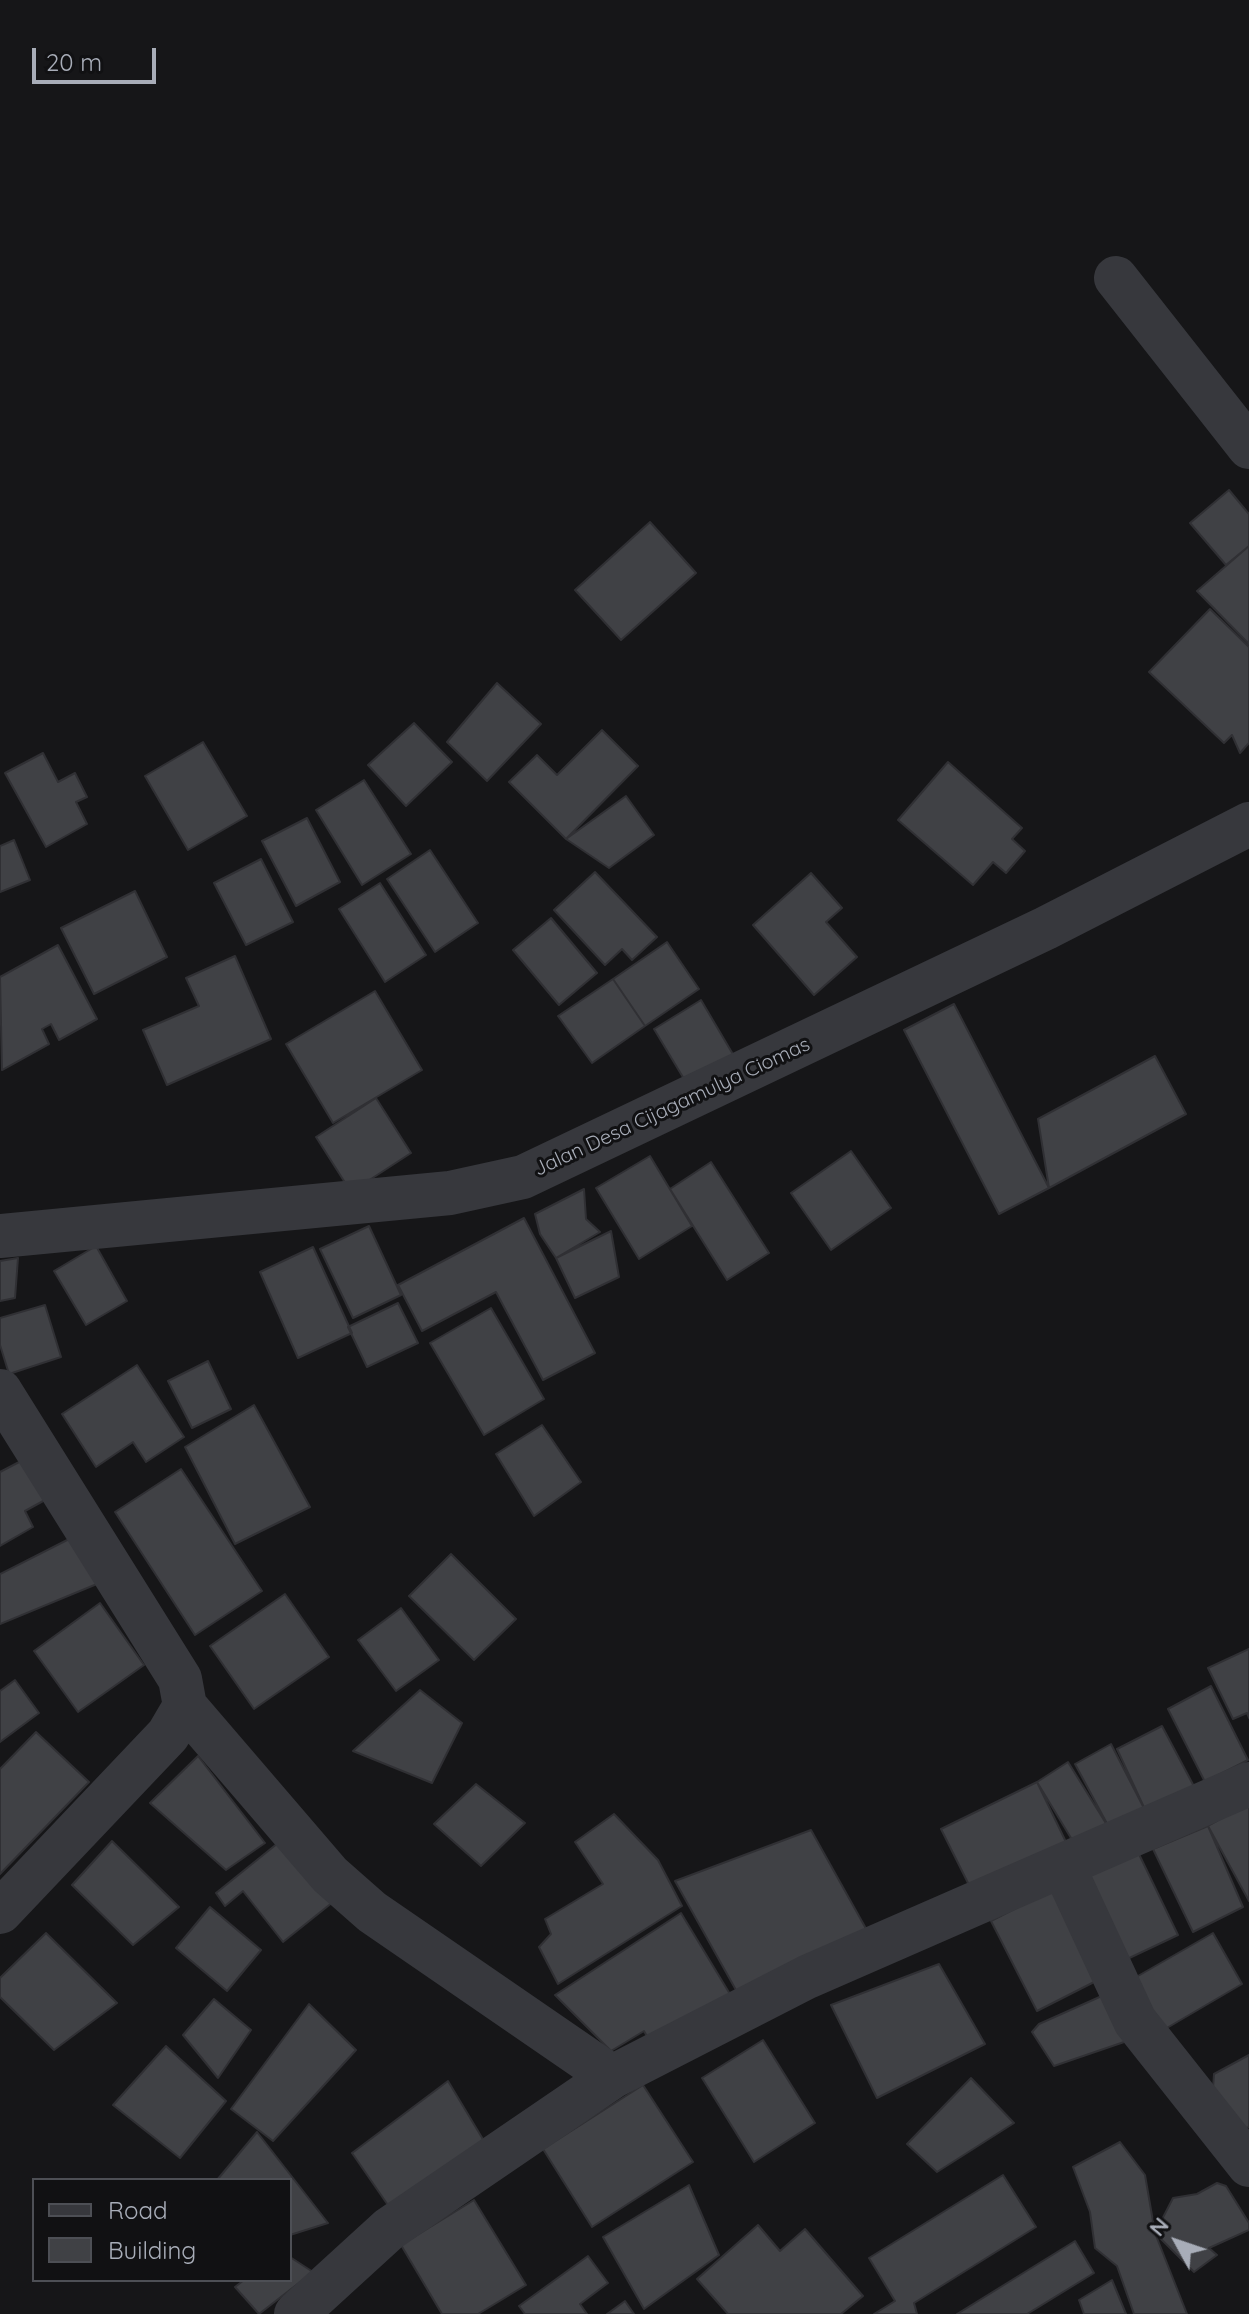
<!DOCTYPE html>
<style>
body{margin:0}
#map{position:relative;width:1249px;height:2314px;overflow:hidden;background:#161618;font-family:Quicksand,sans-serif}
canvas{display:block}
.legend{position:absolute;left:32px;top:2178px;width:260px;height:104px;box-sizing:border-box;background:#111113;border:2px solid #4d4f55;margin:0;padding:10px 14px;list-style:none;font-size:24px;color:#a8adb8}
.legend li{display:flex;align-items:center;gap:16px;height:40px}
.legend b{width:40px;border:2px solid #4d4f55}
.north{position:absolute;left:1137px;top:2202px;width:80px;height:80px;-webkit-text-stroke:6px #111113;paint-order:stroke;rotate:310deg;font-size:22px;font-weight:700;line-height:32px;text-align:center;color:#a8adb8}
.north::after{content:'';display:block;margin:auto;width:28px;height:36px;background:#a8adb8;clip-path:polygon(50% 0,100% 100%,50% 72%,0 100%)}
.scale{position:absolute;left:32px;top:48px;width:124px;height:36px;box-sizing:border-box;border:4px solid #a8adb8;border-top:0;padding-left:10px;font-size:24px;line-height:28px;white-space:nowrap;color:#a8adb8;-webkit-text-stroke:6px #111113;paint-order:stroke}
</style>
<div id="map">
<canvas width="1249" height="2314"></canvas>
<ul class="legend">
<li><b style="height:10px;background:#37383d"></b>Road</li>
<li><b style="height:22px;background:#404145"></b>Building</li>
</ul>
<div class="north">N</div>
<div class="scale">20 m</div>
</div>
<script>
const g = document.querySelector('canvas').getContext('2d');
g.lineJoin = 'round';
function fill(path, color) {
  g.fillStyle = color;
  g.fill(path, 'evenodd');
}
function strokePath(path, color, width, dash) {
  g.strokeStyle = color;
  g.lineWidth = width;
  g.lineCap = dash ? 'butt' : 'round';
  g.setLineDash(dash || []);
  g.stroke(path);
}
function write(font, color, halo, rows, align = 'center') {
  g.font = font + ' Quicksand,sans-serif';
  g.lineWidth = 6;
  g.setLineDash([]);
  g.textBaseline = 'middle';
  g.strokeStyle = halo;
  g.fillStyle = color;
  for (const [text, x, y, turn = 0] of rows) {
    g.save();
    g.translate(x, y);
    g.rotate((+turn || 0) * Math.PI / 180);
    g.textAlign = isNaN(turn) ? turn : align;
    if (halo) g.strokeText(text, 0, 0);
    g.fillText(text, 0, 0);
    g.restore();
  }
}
const building = new Path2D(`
 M1229,490L1249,514V546L1226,565L1190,523Z
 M650,522L696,573L621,640L575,590Z
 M1249,546V644L1197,591Z
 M1210,609L1249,647V743L1240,753L1232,735L1224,743L1149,672Z
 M497,683L541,724L487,781L447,742Z
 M414,723L452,762L406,806L368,765Z
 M602,730L638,766L566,839L509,782L537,755L557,775Z
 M203,742L247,816L188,850L145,776Z
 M43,753L58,782L75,773L87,797L76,802L87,824L46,847L5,773Z
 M948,762L1022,828L1012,839L1025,851L1006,873L993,862L973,885L898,820Z
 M364,780L411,854L362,885L316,810Z
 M626,796L654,835L609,868L566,839Z
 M307,818L340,882L296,906L262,841Z
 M14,840L30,880L0,892V846Z
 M430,850L478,923L435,952L387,879Z
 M261,859L293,922L246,945L214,883Z
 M595,872L657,937L632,960L622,949L605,965L554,910Z
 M811,873L842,908L826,922L857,957L814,995L753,925Z
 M380,883L426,955L385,982L339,909Z
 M135,891L167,957L94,994L61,928Z
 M551,918L597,973L559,1005L513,950Z
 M667,942L699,989L645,1026L613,979Z
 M58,945L97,1019L59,1040L51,1024L42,1029L49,1044L2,1070L0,977Z
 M235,956L271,1039L167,1085L143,1030L199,1006L186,978Z
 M613,979L645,1026L592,1063L558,1016Z
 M375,991L422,1070L333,1123L286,1044Z
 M701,1000L734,1056L687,1084L654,1029Z
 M954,1004L1049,1188L999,1214L904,1030Z
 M1155,1056L1186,1114L1049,1188L1038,1119Z
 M376,1098L411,1153L351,1192L316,1137Z
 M851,1151L891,1208L831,1250L791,1193Z
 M650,1156L692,1226L639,1259L596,1188Z
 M711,1162L769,1253L727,1280L670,1189Z
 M584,1189L586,1219L600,1232L556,1258L540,1234L535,1214Z
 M524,1218L595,1353L543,1380L496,1292L422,1331L398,1285Z
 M369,1226L401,1295L353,1318L320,1249Z
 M611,1231L619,1277L575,1298L556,1258Z
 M96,1246L127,1301L86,1325L54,1271Z
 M313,1247L352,1333L298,1358L260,1272Z
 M18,1258L15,1298L0,1301V1261Z
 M398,1303L418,1343L367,1367L348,1327Z
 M45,1305L61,1357L9,1374L0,1345V1318Z
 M491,1308L544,1399L484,1435L430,1343Z
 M208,1361L231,1409L192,1428L168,1381Z
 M137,1365L184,1437L146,1462L133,1442L96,1467L62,1414Z
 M254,1405L310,1507L235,1544L185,1447Z
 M542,1425L581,1482L534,1516L496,1454Z
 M23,1460L45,1500L25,1511L33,1527L0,1546V1472Z
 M181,1469L262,1591L195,1635L115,1512Z
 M77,1535L109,1579L0,1624V1574Z
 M451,1554L516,1619L474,1660L409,1596Z
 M285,1594L329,1657L254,1709L210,1646Z
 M100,1603L144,1665L78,1712L34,1651Z
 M401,1608L439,1660L396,1691L358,1640Z
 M1249,1649V1718L1247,1713L1233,1719L1208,1668Z
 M15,1680L39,1713L0,1742V1691Z
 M1211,1686L1248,1760L1205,1782L1168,1709Z
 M420,1690L462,1723L432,1783L353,1751Z
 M1162,1726L1197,1792L1147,1814L1117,1749Z
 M36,1732L89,1782L0,1874V1769Z
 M1111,1744L1147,1814L1112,1833L1075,1764Z
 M198,1756L265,1843L226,1870L150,1803Z
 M1068,1762L1112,1833L1074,1843L1037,1782Z
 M1037,1782L1066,1842L971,1889L941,1829Z
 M476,1784L525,1823L481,1866L434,1824Z
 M1249,1803V1901L1208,1826Z
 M614,1814L658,1860L682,1906L558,1984L539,1947L551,1934L545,1919L603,1884L575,1842Z
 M1208,1826L1243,1907L1193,1932L1153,1849Z
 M811,1830L869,1934L741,1999L675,1881Z
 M283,1839L333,1902L283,1942L243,1891L225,1906L216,1893Z
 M112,1841L179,1907L133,1945L72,1885Z
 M1137,1850L1178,1935L1123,1961L1082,1877Z
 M1057,1887L1102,1978L1037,2011L991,1921Z
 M210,1907L261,1950L227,1991L176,1948Z
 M681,1913L736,2004L654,2049L644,2031L611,2051L555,1995Z
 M46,1933L117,2003L54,2050L0,1997V1978Z
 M1213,1933L1242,1984L1160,2032L1131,1980Z
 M939,1964L985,2044L877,2098L831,2005Z
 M1113,1991L1130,2040L1054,2066L1032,2032L1039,2024Z
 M214,1999L251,2030L218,2078L183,2035Z
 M309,2004L356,2050L273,2141L231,2109Z
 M763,2040L815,2123L754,2162L702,2078Z
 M166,2046L226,2101L180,2158L113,2105Z
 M1249,2055V2127L1241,2131L1212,2104L1214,2074Z
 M971,2078L1014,2123L937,2172L907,2144Z
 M448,2081L487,2146L392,2211L352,2153Z
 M643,2085L693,2162L592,2227L543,2149Z
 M257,2132L328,2223L290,2235V2180H217Z
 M1120,2142L1145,2175L1155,2233L1187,2314H1134L1117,2266L1095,2248L1090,2212L1073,2167Z
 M1003,2175L1036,2227L914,2303L917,2314H874L895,2301L869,2258Z
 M1217,2183L1226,2186L1249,2223V2230L1209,2248L1217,2255L1194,2272L1155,2233L1173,2198L1197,2194Z
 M689,2185L719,2255L644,2309L603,2237Z
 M474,2200L526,2285L478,2314H442L401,2245Z
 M758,2225L780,2251L805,2229L863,2296L841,2314H728L697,2279Z
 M1075,2241L1094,2273L1027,2314H957Z
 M588,2256L608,2283L580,2304L587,2314H525L519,2306Z
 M290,2257L313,2272L259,2314L235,2287L244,2280H290Z
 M1112,2280L1126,2314H1084L1079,2300Z
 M625,2301L634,2314H607Z`);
fill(building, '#404145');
strokePath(building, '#303034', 2);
strokePath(new Path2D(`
 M1116,278L1249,447
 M0,1236L450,1193L523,1177L1046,928L1249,824
 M0,1391L180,1679L185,1706L168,1735L0,1912
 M185,1706L330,1875L372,1912L612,2077L807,1977L1249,1784
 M1064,1868L1135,2021L1249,2165
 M296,2314L389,2229L612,2077`), '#37383d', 44);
write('20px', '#a8adb8', '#111113', [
 ["Jalan Desa Cijagamulya Ciomas",672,1107,-25]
]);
</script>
